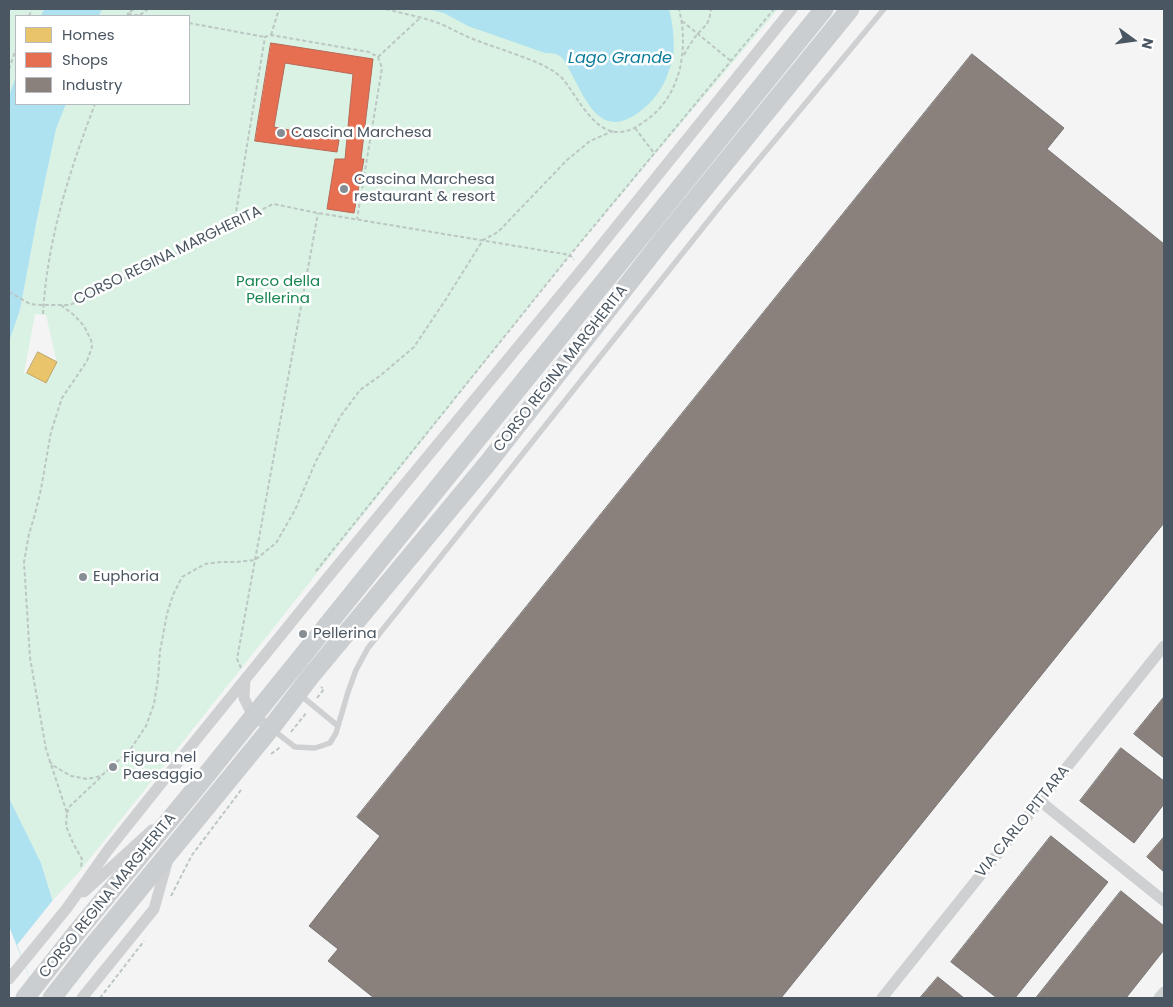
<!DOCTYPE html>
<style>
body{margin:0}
#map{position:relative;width:1173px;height:1007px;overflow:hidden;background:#f4f4f4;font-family:Poppins,sans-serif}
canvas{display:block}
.frame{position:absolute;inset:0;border:10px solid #4a5661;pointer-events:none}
.legend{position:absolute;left:15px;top:15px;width:175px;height:90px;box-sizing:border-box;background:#fff;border:1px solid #b7bbc0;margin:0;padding:6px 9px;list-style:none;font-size:15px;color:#4a5661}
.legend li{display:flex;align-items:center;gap:10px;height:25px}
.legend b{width:25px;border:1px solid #b7bbc0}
.north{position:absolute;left:1108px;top:15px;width:50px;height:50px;-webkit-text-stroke:4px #fff;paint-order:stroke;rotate:104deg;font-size:14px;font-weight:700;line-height:20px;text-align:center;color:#4a5661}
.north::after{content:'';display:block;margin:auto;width:18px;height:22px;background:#4a5661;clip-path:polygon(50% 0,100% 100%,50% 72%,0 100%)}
</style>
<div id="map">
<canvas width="1173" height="1007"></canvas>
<div class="frame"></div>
<ul class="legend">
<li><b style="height:14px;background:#e9c46a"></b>Homes</li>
<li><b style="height:14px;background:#e76f51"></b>Shops</li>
<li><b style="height:14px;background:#8a817c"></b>Industry</li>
</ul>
<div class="north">N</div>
</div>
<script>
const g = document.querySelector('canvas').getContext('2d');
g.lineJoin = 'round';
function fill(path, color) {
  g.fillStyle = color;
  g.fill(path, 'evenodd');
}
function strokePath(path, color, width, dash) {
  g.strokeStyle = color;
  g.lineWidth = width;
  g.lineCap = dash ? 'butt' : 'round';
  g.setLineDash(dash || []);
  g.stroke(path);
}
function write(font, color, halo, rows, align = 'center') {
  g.font = font + ' Poppins,sans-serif';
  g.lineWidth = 5;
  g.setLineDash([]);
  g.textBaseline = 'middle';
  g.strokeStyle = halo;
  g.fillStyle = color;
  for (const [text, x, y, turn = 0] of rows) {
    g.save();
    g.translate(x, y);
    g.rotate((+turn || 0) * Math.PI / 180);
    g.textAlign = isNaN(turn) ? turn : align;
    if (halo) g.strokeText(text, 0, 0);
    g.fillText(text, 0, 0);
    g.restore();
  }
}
fill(new Path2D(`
 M9,9H44L41,16H16V76L9,96Z
 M102,9H778L570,255L80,871L53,900L41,863L9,798V342L20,310L37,219L56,129L66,104H189V16H99ZM35,314L46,315L57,363L45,384L27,373H24Z`), '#d9f2e3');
fill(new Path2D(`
 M44,9H102L99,16H41Z
 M427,9H669C673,24 675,43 673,59C672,63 669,69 668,73C663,89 652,103 638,113C600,140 586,100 570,71C567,65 564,57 556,54C553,53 548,53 545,53L468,26L444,13Z
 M16,76V104H66L56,129L37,219L20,310L9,342V96Z
 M9,798L41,863L83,998H37L9,926Z`), '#aee2f0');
fill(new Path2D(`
 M53,900L83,998H37L17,945Z`), '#f4f4f4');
const homes = new Path2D(`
 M38,352L57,362L46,383L27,373Z`);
fill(homes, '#e9c46a');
strokePath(homes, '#b9a367', 1);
const shops = new Path2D(`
 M271,43L373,59L361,159H364L354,213L327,209L335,159H345L353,74L285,63L274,127L339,140L337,152L255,141Z`);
fill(shops, '#e76f51');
strokePath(shops, '#b86856', 1);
const industry = new Path2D(`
 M972,54L1064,128L1047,149L1164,244V523L781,998H374L328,961L338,949L309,926L380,836L357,817Z
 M1164,697V758L1134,734Z
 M1121,748L1164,781V804L1134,843L1080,801Z
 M1051,836L1108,882L1015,998H997L951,962Z
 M1164,837V872L1147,857Z
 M1121,891L1164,926V950L1126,998H1036Z
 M938,977L964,998H920Z`);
fill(industry, '#8a817c');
strokePath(industry, '#777474', 1);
strokePath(new Path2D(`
 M386,9C404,14 423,17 441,24C450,28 459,33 468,37C480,42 492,46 504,50C519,56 540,62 553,71C556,73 559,75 562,78C576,94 592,131 617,132C627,133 637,127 645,121C681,97 689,48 679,9
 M130,12L134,9
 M128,14L143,16
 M140,15L148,9
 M29,16L32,9
 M127,16L130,9
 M682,21L731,61
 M189,23L265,37
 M271,35L279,9
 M684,55C687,49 691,43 695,37C705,25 709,26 711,9
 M378,57L420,18
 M9,69L16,49
 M635,128L654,153
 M234,224L265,37L271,35L369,52L378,57L382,68L357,219
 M9,292L30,304L43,305H70L234,224L273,204L318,213L570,255L574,260
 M61,305L74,315L84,326L91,340L92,347L87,361L62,398L51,432L41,489L35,514L29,534L24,562L30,658L46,749L67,813L66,826L73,843L82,859L81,867
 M43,314C47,241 69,172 95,104
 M316,571L570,255L774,9
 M241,668L237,659L318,213
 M317,698L324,689L321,687
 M291,732L307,712
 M271,754L278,749L281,746
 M49,761L54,766L71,776L87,779L101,776L130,750L146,726L154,704L158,679L160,651L167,614L173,595L182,577L205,564L221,562H237L255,560L276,543L295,510L316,461L340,417L360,390L381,375L414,347L446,299L483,240L498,232L567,160L590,141L613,131
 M67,813L69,807L101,777
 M171,896L192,855L241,790
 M100,998L144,941`), '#bcc7c4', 2, [4, 2.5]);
strokePath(new Path2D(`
 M299,694L338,726
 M273,730L295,747L315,748L330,743L336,733L348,692L356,670L368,648L721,205L884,9`), '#ced0d2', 5.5);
strokePath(new Path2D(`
 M245,679L244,698L253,716L271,728
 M1040,801L1164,901
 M84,892L152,830
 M9,979L67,908L108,850L183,756L324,582L583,268L792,9
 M82,998L154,909L168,859
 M882,998L1164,646
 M1159,998L1164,992`), '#ced0d2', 11);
strokePath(new Path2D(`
 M25,998L77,932L191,794L824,9
 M52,998L87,953L271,728L310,677L487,464L664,238L850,9`), '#caced1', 19);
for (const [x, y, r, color] of [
 [281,133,5,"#868d94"],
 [344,189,5,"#868d94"],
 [83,577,5,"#868d94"],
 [303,634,5,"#868d94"],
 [113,767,5,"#868d94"]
]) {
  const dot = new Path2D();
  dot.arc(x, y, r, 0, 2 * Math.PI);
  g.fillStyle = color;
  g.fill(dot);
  strokePath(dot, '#fff', 2);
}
write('15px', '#4a5661', '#fff', [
 ["Cascina Marchesa",291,133],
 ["Cascina Marchesa",354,180],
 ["restaurant & resort",354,197],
 ["Euphoria",93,577],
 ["Pellerina",313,634],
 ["Figura nel",123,758],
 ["Paesaggio",123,775]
], 'left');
write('15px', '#4a5661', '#fff', [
 ["CORSO REGINA MARGHERITA",168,256,-26],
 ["CORSO REGINA MARGHERITA",561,369,-52],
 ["VIA CARLO PITTARA",1023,822,-51],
 ["CORSO REGINA MARGHERITA",108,896,-51]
]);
write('15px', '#17864f', '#fff', [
 ["Parco della",278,282],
 ["Pellerina",278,299]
]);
write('italic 16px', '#0c7c9b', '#fff', [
 ["Lago Grande",620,59]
]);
</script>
